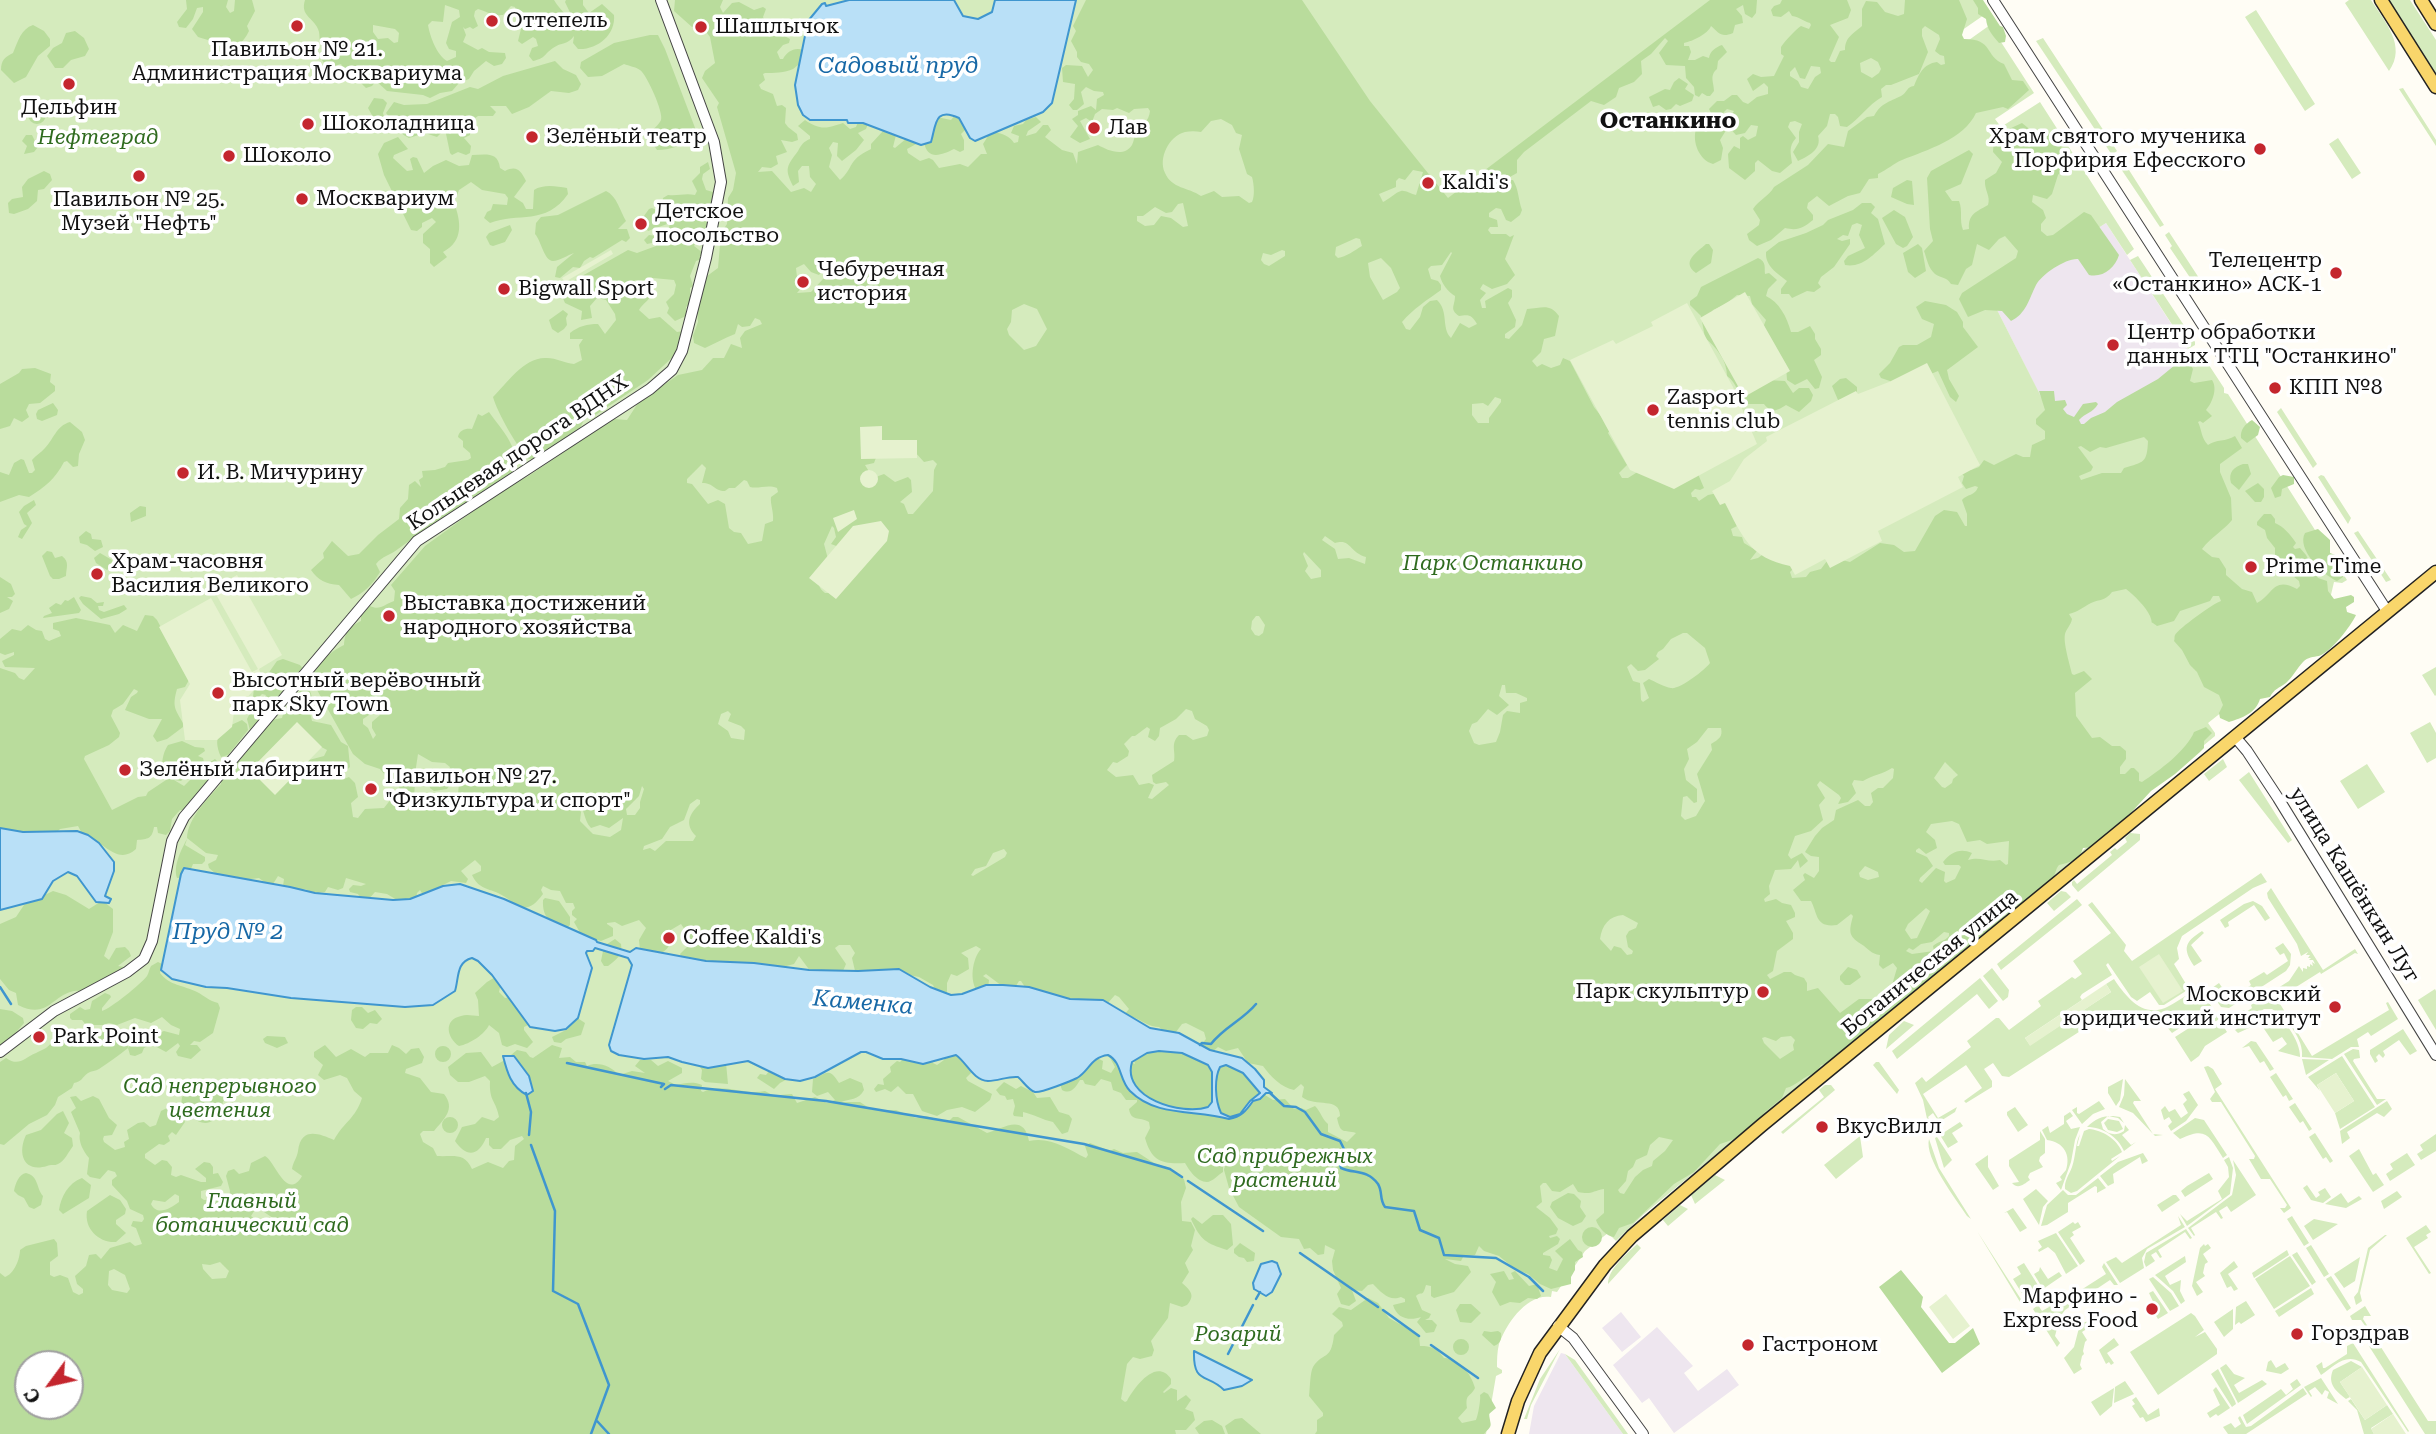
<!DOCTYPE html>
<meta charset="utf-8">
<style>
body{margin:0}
#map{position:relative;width:2436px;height:1434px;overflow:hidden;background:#fffdf5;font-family:"Roboto Serif",serif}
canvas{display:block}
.north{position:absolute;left:14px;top:1350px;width:70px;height:70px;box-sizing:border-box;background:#fff;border:2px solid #a0a0a0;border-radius:50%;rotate:237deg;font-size:19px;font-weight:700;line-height:28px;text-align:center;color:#111}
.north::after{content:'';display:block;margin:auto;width:24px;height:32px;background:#c4262e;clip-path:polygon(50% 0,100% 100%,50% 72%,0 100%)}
</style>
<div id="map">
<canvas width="2436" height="1434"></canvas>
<div class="north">С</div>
</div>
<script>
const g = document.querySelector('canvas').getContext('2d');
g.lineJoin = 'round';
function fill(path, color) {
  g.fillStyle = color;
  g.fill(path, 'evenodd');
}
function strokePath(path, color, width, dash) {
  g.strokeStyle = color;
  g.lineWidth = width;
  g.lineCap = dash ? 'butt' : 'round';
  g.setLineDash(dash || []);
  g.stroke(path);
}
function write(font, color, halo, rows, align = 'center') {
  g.font = font + ' "Roboto Serif",serif';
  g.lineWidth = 7;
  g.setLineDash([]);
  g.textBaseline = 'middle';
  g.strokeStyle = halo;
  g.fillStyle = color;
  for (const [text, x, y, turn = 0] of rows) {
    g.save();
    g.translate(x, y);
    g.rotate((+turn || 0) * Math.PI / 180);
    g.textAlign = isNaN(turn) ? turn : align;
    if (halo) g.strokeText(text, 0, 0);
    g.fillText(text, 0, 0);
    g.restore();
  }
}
fill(new Path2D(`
 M2106,223L2194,359L2063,441L1989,294L2030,272Z
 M1621,1312L1641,1337L1622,1352L1602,1328Z
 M1657,1327L1693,1366L1684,1373L1698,1391L1727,1369L1739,1385L1674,1433L1649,1398L1642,1403L1613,1365Z
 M1561,1353L1565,1354L1623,1434H1529L1534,1406Z`), '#eee6ef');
fill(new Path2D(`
 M0,0H1974L1984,15L1945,42L1952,52L1990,25L2034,93L1995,119L2001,127L2040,102L2134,249L2127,255L2106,223L2030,272L1989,294L2063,440L2194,359L2191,354L2199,350L2224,388V393L2228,394L2347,580L2342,583L2334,582L2330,599L2227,708L2208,723L2215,733V736L2081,847L2077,855L2144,802L1644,1214L1616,1241L1608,1233L1585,1251L1557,1292L1552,1291L1551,1297C1527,1293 1506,1324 1499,1344C1497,1352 1497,1360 1497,1367L1502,1370V1373L1496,1376L1486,1434H0ZM28,1364H70V1406H28Z
 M2349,0H2371C2385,22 2407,46 2389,71L2345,3Z
 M2389,0H2410L2436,40V74Z
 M2256,10L2315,104L2305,111L2245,17Z
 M2043,38L2117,151L2112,155L2036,41Z
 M2403,88L2436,140V146L2399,89Z
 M2338,138L2361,173L2352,179L2329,144Z
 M2122,159L2164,225L2160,227L2117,163Z
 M2169,232L2199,278L2193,282L2170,248L2172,246L2165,235Z
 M2138,256L2195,342V345L2188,349L2130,260Z
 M2281,408L2317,464L2313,468L2277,412Z
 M2321,475L2324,476L2351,518L2348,524L2318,477Z
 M2358,531L2391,580L2386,582L2354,533Z
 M2436,667V695L2435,696L2422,675Z
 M2430,722L2436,733V758L2427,763L2410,733Z
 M2223,759L2227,767L2209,781L2204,774Z
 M2367,764L2385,792L2358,809L2340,781Z
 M2249,772L2292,840L2288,843L2239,780Z
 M2298,807L2363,909L2361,910Z
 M2130,833L2140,834V840L2078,892L2072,885V882L2074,880L2077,884L2112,855L2110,852L2115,848L2117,850L2127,842L2125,838Z
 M2261,873L2267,882L2253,888L2182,936L2177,948L2179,959L2174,964L2189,989L2164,1005H2159L2150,992L2137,1001L2131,997L2108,963L2106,965L2112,975L2082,994L2080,997L2082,1000L2025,1038L2030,1045L2111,992L2106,984L2114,979C2126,997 2144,1020 2169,1006C2179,1001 2188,993 2199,989L2212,1007L2172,1033L2160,1019L2122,1010H2113L2009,1077L2002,1076L1993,1063L1984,1069L1992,1081V1087L1966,1103L1964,1101L1982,1088L1966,1065L1923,1094L1938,1118L1957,1107L1955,1112L1939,1122L1933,1113L1928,1117L1933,1126L1929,1128L1923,1100L1915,1083L1922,1077L1926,1082L1971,1047L1967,1041L1996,1018H1999L2009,1030L2041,1006L2038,1001L2072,977L2075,979L2082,974L2073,961L2111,933L2088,905L2092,902L2126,945L2124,951L2132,961Z
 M2271,888L2323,970L2355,949L2358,954L2355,953L2321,974L2320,972L2277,999L2312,1056L2389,1010L2386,1003L2388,1002L2398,1019L2371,1036L2368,1032L2357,1039L2359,1047H2351L2332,1059L2302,1057C2304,1039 2287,1019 2272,1009H2264L2234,1028L2232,1022L2234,1016L2244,1010L2246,1012L2252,1008L2251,1005L2289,981L2299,966L2303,972V968L2307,969V966L2310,967V964L2313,966L2312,962L2315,964L2313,960H2309L2311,958H2308L2310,955H2306L2308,952L2301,956L2297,944L2268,898L2267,893Z
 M2061,891L2066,892L2071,897L2054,911L2047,903Z
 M2077,899L2082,905L2001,970L1997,964Z
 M2253,901L2262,906L2270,918L2265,921L2254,905L2228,922L2229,926L2225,928L2220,920L2244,904Z
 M2202,931L2204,933L2191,945L2202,961L2194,966C2182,948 2185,942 2202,931Z
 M2283,943L2291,954L2290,965L2286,971L2229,1008L2221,1007L2209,990L2219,983L2230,999L2251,985L2249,981L2264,972L2267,975L2288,961L2284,953L2280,955L2275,948Z
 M1992,968L2009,990L2008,997L2003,1001L1983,976Z
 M1980,978L1998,1001L1989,1009L1977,994L1897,1059L1892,1051Z
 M2435,989L2436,991V1030L2418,1000Z
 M2265,1011C2281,1010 2301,1042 2300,1057L2278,1051L2287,1044L2282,1037L2273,1042L2260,1023L2238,1033L2235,1030Z
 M2214,1012L2219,1019L2212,1024L2213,1026L2220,1021L2227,1032L2205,1046L2199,1056L2191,1062L2175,1037Z
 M1904,1021L1914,1025L1886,1049L1889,1035Z
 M2403,1029L2417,1051L2410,1055L2399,1040L2383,1051L2385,1055L2383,1058L2379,1054L2376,1057L2378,1061L2375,1063L2370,1054V1050Z
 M2251,1041L2256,1042L2274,1069L2270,1071L2264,1061L2260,1063L2249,1046L2242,1048Z
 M2353,1049L2359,1050L2360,1058L2354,1059L2353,1061L2377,1099H2386L2377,1105L2344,1054Z
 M2342,1056L2375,1107L2340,1129L2335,1113L2354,1101L2336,1073L2317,1085L2320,1091L2308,1077Z
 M2302,1059L2329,1060L2306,1075Z
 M1876,1062H1879L1899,1090L1897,1094L1873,1065Z
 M2208,1066L2213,1069L2222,1084L2215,1089L2291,1208L2284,1213L2280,1208H2285L2287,1205L2270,1179H2261L2249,1159H2254L2255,1156L2221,1102H2212L2210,1099L2215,1092L2204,1067Z
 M2276,1073L2293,1099L2289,1101L2286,1095L2283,1097L2270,1077Z
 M2123,1079L2120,1100L2116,1106L2108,1093V1087Z
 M2125,1079L2141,1101H2134L2133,1103L2153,1134L2163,1135L2155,1136L2133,1113L2119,1107L2124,1095Z
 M1825,1085H1831L1835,1090L1783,1134L1781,1132L1824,1097L1819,1090Z
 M2189,1091L2198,1105L2186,1121L2171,1131L2168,1126L2172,1122L2169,1117L2164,1120L2161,1110L2165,1106L2169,1112L2175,1109L2181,1118L2188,1113L2183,1104L2187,1100L2183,1094Z
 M2099,1101L2105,1109L2093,1114L2082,1124L2072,1110L2077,1107V1113L2079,1114Z
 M2387,1101L2392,1109L2384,1117L2377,1113L2347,1132L2350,1138L2342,1144L2340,1131Z
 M2295,1103L2312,1129L2309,1131L2303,1121L2300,1123L2289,1107Z
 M2015,1107L2028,1125L2018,1132L2007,1115V1112Z
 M2070,1112L2073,1116L2066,1121L2071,1129L2080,1127L2075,1140L2071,1162L2061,1190L2056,1183L2062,1180L2060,1177L2066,1170C2071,1155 2064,1142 2047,1140L2042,1130L2048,1126L2050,1133L2064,1124V1116Z
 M2113,1116L2120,1117L2124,1123L2118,1118L2108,1116L2101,1122L2103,1129C2110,1135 2116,1136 2124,1131L2125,1125L2129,1130L2122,1135L2131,1145L2136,1142L2124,1151C2118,1137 2103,1127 2087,1127C2095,1119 2102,1116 2113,1116Z
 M2195,1118L2204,1120L2227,1155L2223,1158C2209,1136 2207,1126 2180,1139L2173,1133Z
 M2108,1119L2119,1121L2123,1129L2117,1132L2108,1130L2104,1123Z
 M1960,1122L1963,1126L1952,1133L1958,1142L1948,1148L1940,1135Z
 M2089,1129C2102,1130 2117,1139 2122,1152L2111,1159L2112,1161L2120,1156L2077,1191L2071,1193L2065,1189C2064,1181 2069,1175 2072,1167C2076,1156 2075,1144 2080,1134L2077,1146H2079L2084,1131Z
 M2040,1131L2045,1139V1153L2040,1157L2039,1161L2043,1167L2030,1173L2028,1177L2030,1180C2024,1184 2018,1190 2012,1183L2019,1182L2009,1166V1160L2040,1140Z
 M2315,1133L2333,1161L2330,1163L2326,1157L2323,1159L2309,1137Z
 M2436,1134V1151L2421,1160L2417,1154L2423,1150L2420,1145Z
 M1860,1136L1863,1157L1836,1179L1824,1165Z
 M1937,1137L1952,1160L1944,1168L1935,1138Z
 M1929,1139L1939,1168L1971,1219L1967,1216C1956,1199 1924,1158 1929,1139Z
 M2359,1149L2373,1175L2376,1173L2384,1185L2373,1192L2349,1156Z
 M2143,1153L2148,1161L2142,1164L2140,1157L2113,1174L2114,1183L2108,1186L2100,1176L2118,1162Z
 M2407,1153L2415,1165L2390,1181L2386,1174L2393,1169L2390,1164Z
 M1988,1155V1167L1999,1186L1993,1190L1975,1164Z
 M2229,1157L2233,1168L2230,1194L2187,1226L2180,1214L2187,1221L2222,1199L2218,1191L2229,1177L2228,1167L2224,1160Z
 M2233,1160L2256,1195L2231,1212L2227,1206L2219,1211L2223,1218L2221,1219L2216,1212L2191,1228L2195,1235L2194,1236L2188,1228L2232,1195L2236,1175Z
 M2209,1173L2213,1179L2185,1197L2181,1191L2187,1186Z
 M1715,1175L1725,1180L1695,1204L1691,1195Z
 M2098,1178L2106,1188L2097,1193V1187L2095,1186L2068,1203V1212L2047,1225L2041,1226L2047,1205L2063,1190L2068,1195H2076Z
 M2307,1185L2316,1198L2320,1195L2318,1192L2325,1188L2331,1197L2323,1203L2311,1200L2303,1188Z
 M2036,1189L2048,1201L2043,1207L2039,1225L2023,1199Z
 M2397,1191L2402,1197L2384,1209L2381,1201Z
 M2341,1193L2348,1203L2359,1196L2362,1199L2346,1208L2325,1204Z
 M2173,1195H2176L2180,1200L2162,1212L2157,1205Z
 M1680,1205L1688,1209L1668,1226L1663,1220Z
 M2013,1208L2027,1228L2020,1232L2007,1212L2004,1213Z
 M2178,1216L2185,1227L2147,1249L2142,1258L2144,1268L2120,1283L2106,1262L2116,1257L2122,1263L2181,1225Z
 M2292,1216L2309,1243L2304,1246L2287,1219Z
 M2314,1219L2338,1224L2313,1240L2304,1226Z
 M2073,1222L2075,1224L2078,1222L2081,1227L2072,1232L2074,1235L2070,1238L2085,1261L2080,1265L2058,1232Z
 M2426,1225L2431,1232L2426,1235L2428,1238L2414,1247L2431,1273L2429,1274L2406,1238Z
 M2186,1229L2192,1238L2190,1239L2185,1232L2158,1250L2162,1257L2160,1258L2156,1252L2151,1255L2155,1261L2146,1267L2144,1262L2146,1253Z
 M1977,1231L2024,1304L2020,1302Z
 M2056,1233L2078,1266L2066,1274L2055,1253L2048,1247L2039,1252L2038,1250L2042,1247L2038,1241Z
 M2385,1235H2387L2370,1250L2360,1293L2362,1301L2356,1305L2354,1297L2358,1292L2368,1248Z
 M1637,1244L1641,1248L1608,1284C1608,1269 1627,1254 1637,1244Z
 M2204,1244L2205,1246L2208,1244L2211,1248L2203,1254L2208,1262L2205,1264L2203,1273L2205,1276L2196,1282L2203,1292L2197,1296L2192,1286L2200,1248Z
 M2311,1245L2329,1274L2324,1277L2306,1248Z
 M2287,1250L2289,1255L2254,1278L2252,1273Z
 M2297,1252L2316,1282L2312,1285L2292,1255Z
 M2185,1256L2186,1262L2165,1276L2170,1285L2181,1280L2180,1291L2185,1301L2181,1304L2173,1291L2155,1275Z
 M2290,1256L2310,1286L2274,1309L2255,1279Z
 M2360,1257L2355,1281L2344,1288L2334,1274Z
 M2234,1261L2238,1267L2228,1274L2238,1289L2234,1291L2231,1286L2227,1288L2220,1273Z
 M2024,1263L2041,1290L2026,1300L2013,1279L2021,1274L2017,1267Z
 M2104,1263L2118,1285H2114L2110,1280L2065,1310L2060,1317L2055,1336L2060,1343L2057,1347L2033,1309L2038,1305L2042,1311L2049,1307L2046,1301L2051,1297L2059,1304L2106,1274L2102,1267Z
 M2040,1267L2048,1279L2059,1272L2062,1276L2043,1289L2034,1274L2039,1271Z
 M2331,1276L2351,1308L2347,1311L2326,1279Z
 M2153,1277L2171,1293L2179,1306L2170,1311L2149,1279Z
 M2311,1288L2314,1294L2279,1317L2275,1311Z
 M2153,1291L2168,1313L2158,1319L2155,1314L2158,1312L2149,1293Z
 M2246,1301L2255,1315L2241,1324L2239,1322L2235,1325L2236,1307Z
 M2365,1306L2371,1316H2364L2363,1319L2428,1421H2436V1434H2425L2367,1343L2373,1342L2375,1340L2361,1320H2352L2350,1316Z
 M2233,1309V1329L2224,1337L2214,1322Z
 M2191,1313L2195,1316L2204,1330L2195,1337L2205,1332L2217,1349V1354L2158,1395L2130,1352Z
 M2088,1321L2091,1326L2082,1332L2087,1340L2085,1342L2083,1351L2084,1354L2082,1356L2080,1365L2082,1369L2074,1374L2064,1358L2074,1347L2080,1324Z
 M2114,1338L2119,1345L2107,1353L2114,1363L2111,1365L2109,1362L2106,1364L2099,1350Z
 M2353,1343L2409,1431L2408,1432L2361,1362C2345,1353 2334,1366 2321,1375L2316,1366L2322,1362L2323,1368H2325L2347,1354V1346Z
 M1560,1349L1531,1405L1527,1419H1524L1540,1379Z
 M1565,1354L1575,1360L1628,1434H1623Z
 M2271,1360L2276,1368L2285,1363L2289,1369L2281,1374L2266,1371L2268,1362Z
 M2351,1361L2362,1367L2340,1382L2350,1397L2346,1399C2336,1391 2327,1384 2333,1370Z
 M2226,1364L2234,1374L2245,1378L2234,1385L2239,1393L2262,1380L2267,1384L2238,1403L2220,1368Z
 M2218,1369L2235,1401L2236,1404L2232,1407L2211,1374Z
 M2321,1378L2338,1404L2327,1398L2329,1392L2325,1390L2322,1395L2315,1387L2309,1391L2312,1396L2311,1397L2304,1387Z
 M2297,1379L2301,1385L2247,1424L2243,1415L2281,1389L2286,1395L2293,1389L2290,1384Z
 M2125,1381L2134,1394L2114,1403L2115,1387Z
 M2216,1387L2230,1408L2218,1416L2216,1414L2210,1418L2207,1413L2220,1405L2213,1390Z
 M2114,1388L2112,1406L2100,1416L2091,1402Z
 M2303,1388L2307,1394L2246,1434H2228L2223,1427L2231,1423L2235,1428L2241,1424L2238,1418L2240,1416L2246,1427L2251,1426Z
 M2136,1397L2148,1415L2159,1408L2160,1416L2146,1422L2143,1417L2140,1418L2132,1406L2135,1404L2132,1400Z
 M2351,1399L2365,1420L2387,1405L2393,1414L2371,1428L2374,1434H2364L2357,1410L2348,1401Z`), '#d5ebbd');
fill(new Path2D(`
 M186,0H228L226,7L230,13L234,11L235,0H252L255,11L247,26L249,31C242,45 232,54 215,51L208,40L198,37L192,29L203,12V7L197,8L193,19L186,28L179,27L177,22L187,9Z
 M305,0H554C560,11 573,19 575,31L576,25L565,2L566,0H583V5L589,13L602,4L614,15C616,35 597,50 578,49L573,43L574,36C568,45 561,42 553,48C543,55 546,58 533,61L529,56L532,48L538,46L536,39L533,37L522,44L518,41L521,29L515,7L511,6L503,15C491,16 488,12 478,9L475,11L474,16L478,26L473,29L470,27L465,29L463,27L466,35L463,42L478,50L482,48L489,52L505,53L506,58L502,64L494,66L486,61L474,71L469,79L459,83L452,91L440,93L430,98L423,95L387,91L376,81L372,86L366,88L361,83L350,79L341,64L328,68L322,60L329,46L320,41C319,37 320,33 318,29C313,17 300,16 305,0ZM445,5L459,10L460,17L452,22L446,43L449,49L456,51V57L447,61C437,55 430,37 428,25L432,21L443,22ZM373,25L395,29L399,33L398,42L394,43L388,38L378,39L373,32Z
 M675,0H723L720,7L723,13L732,3L739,2L754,10L763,7L766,9L763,17L770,31L779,33L790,39L789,43L783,45L777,52L780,59H783C787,52 794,47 803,50L802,64C798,64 796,67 793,69C785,73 773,73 765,73L763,74L765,80L759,85L761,89L773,94L777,106L782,105L786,108L785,123L788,127L797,134L798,140L792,142L781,140L787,152L776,156L778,164L771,168L762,167L758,172L772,171L791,192L804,188L811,192L816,184L810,177L809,166H802L798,171L799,182L793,186C784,168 787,166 798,151C802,144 803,142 810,139V136L798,126L805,120C821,131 827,128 843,123L850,129L856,127L858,122L868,124L866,129L858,133L864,140L856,150L842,161L837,156L838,143L833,142L829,148L832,155L829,167L840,180C855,167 846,161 871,149V144L883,131L896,135L893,147L895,148L907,138L918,143L907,149L908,153L920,161L929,158L933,160L939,168L960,164L968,167L981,154H987L983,144L990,133C998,131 1010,136 1014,143L1018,142L1019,136L1011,133L1014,126L1023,124L1026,120L1036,117L1041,122L1028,131L1026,136L1036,133L1043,125H1048L1051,130L1045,137L1062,150L1073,153L1077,164L1078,152L1098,145C1107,150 1124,158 1132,145C1134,141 1134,137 1136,134C1141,125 1149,122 1150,111L1148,108L1134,109L1129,113L1117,108L1113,110L1102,109L1095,114L1092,122L1086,118L1080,121L1090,139L1080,143L1070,137L1078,126L1072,119L1078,115V111L1091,106L1096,110L1097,99L1104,95L1103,92L1094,91L1086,87L1081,92L1084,104L1077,110H1073L1069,105L1074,99L1075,84L1063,82L1062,68L1066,65L1082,66L1088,77L1093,70L1089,64L1081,62L1077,57V52L1071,41L1076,31L1073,26L1086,0H1302L1370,101L1448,198L1710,0H1757L1756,13L1752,18L1745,14L1743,5L1736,9L1742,16L1743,23L1735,25L1733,33C1721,38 1719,33 1711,26C1708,34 1693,41 1684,43V46H1689L1691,52L1688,60H1695L1703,56L1709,58C1710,51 1716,47 1722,45L1727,52L1718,61L1717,69C1709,76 1714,82 1714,91L1710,96H1707L1702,93L1699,97L1695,95L1694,87L1686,78L1685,66L1666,65L1659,53L1668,41L1665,38L1651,54L1641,61L1642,74L1634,82L1619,88L1616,97L1604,105L1591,101L1524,152L1517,160V173L1508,178H1500V181L1513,180C1519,190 1518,199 1522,210L1520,215L1511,222L1506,220L1501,209L1496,208L1489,213V217L1497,220L1498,227H1490L1488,230L1491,234H1506L1510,237L1514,235L1505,259L1515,275L1507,284L1492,289L1483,284L1480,289L1486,293L1480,300L1482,308H1486L1485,301L1508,288L1512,290V297L1508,303L1516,320L1515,327L1505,334V338L1509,339L1522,325L1527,309C1542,308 1550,303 1559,316L1555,336L1544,339L1541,352L1532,361L1537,367L1542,364L1551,368L1560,365L1563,358L1570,361L1594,407L1611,429L1608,433L1627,465L1619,473L1622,478H1628L1639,471L1698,474L1704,488L1700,490L1695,489L1691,493L1692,497H1696L1699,501L1708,495L1723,492L1737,526L1731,529L1733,536L1742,537L1744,543L1757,551L1750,560L1758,558L1766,552L1785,560L1793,569L1790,572L1792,578L1806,577L1810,572L1821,569L1830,557L1850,562L1880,543L1894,545L1904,552L1915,551L1935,516L1944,510L1957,512L1965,526H1967V514L1962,500C1967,494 1975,496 1978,487L1975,486L1966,489L1962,483L1964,476L1962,474L1969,468L1971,470L1979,467L1984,460L1994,465L2016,454L2023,457H2030L2032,445L2045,439V431L2036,424V419L2045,410L2039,391H2054L2055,401L2065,400L2067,405L2063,409L2067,414L2074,417L2083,404L2096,402L2098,404C2093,413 2085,413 2079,420L2081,424H2084L2091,418L2105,412L2117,402L2158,379L2175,365L2183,361L2189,362L2193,369L2190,381L2194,383L2212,380C2218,389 2212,403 2206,410L2212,416L2203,423L2200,421L2198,422C2202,430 2201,438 2208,445C2216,439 2226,442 2235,436L2242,448L2220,464V472L2231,498L2232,520C2223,531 2211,537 2202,549L2212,557L2219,558L2226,569V575L2242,589L2252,592L2257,603C2273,595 2273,576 2297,589L2300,586L2299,581L2275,561V548L2267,538L2265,530L2257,525V522L2264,514H2271L2275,519V523C2283,526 2291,535 2296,543L2293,547L2295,549L2300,548L2306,555L2318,578L2327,581L2328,591L2334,599L2351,595L2354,597V602L2346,607L2347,612L2356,615C2351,626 2331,652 2319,656C2313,657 2308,657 2303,662C2297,668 2293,677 2286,683C2279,688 2274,689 2270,697L2260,699C2256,713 2242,718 2229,722L2220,718L2219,713L2223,705L2219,695L2204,687L2197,672L2190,665L2182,650L2174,641C2175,639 2174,637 2175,635C2178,629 2214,603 2221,601L2219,596H2213L2210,601L2180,611L2174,621L2157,626C2148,619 2154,626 2150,616C2146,607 2134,595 2126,589L2112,592C2105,601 2100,599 2091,603C2083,607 2078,612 2069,614L2072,619C2071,625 2066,629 2065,634C2063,643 2070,665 2072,674L2074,675L2084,671L2092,679L2075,693L2076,716L2092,738L2100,737L2112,746H2120L2126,751V759L2120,767V774H2125L2131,768H2134L2139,773V781L2142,782C2159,771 2187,750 2194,732L2206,727L2212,733L2204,741V748L2200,752L2175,774L2151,791L2127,817L2106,833L2104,839L2094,847L2083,848C2079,861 2070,862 2059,865C2056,868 2056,872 2054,876C2051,882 2022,904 2015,907L2011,912L2005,914C2001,924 1992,930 1982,934L1978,941L1970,945V950L1876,1024L1870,1026L1830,1063L1821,1065L1816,1073C1803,1076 1796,1086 1786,1088L1782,1098L1765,1112L1760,1119L1749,1130L1732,1140L1720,1144L1694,1172L1674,1184L1633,1223L1619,1228L1614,1237C1607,1237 1598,1227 1596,1220L1604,1213V1189C1592,1191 1592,1195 1578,1192L1573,1184L1560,1192L1552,1191L1546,1183H1543L1540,1186L1542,1202L1536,1207L1550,1218L1558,1229L1556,1234L1549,1236L1550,1238L1557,1236L1560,1239L1558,1244L1543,1253V1255L1550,1256L1552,1260L1549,1268L1557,1271L1563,1259L1555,1251L1570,1239L1578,1250L1582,1252L1583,1257L1575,1262V1270L1571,1277V1284L1551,1289L1540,1284L1528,1274L1515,1269L1499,1256L1484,1251L1479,1246L1475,1255L1463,1257L1461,1261L1445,1259L1455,1264L1468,1266L1471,1272L1454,1292L1434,1298L1431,1296V1286L1426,1285C1422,1299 1422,1290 1416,1296L1422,1310L1431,1314L1429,1318L1425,1320H1432L1437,1325L1434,1332L1426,1333L1417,1322L1421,1317C1410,1321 1397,1319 1393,1305L1405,1302V1299L1401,1297C1389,1302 1381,1292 1373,1284L1368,1285L1362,1291L1352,1290L1356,1301L1349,1306L1341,1304L1337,1294L1341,1288L1333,1270L1332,1261L1335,1250L1325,1245L1324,1254L1318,1255L1310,1248L1304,1249L1299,1239L1281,1237L1239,1207L1229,1188L1224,1170C1226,1162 1232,1157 1225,1149L1220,1148L1219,1153L1223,1162V1172C1218,1175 1212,1182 1207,1182C1197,1182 1189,1170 1185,1163C1162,1164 1152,1162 1145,1138L1150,1128L1149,1122C1139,1116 1131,1122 1129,1109L1137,1102V1100H1126L1121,1093L1113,1090L1111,1082L1101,1079L1095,1086L1085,1084L1083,1080H1080C1076,1087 1071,1095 1062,1090L1060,1084L1095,1057L1103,1061L1102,1069L1111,1073L1115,1067L1109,1056L1110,1053L1135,1064L1134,1060L1153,1043L1227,1064L1241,1070L1265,1095L1273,1100L1285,1099L1294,1109L1301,1108L1306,1110L1315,1106C1321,1112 1322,1119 1328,1124V1132L1347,1142L1356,1133C1344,1129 1341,1136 1337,1118L1340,1116C1340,1096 1316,1108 1302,1097L1304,1087L1301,1084L1294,1090C1282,1088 1270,1076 1263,1066L1248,1063L1238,1048L1226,1051L1218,1047L1211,1053L1200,1046L1206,1039L1204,1032L1186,1023L1182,1024L1176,1032L1164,1031L1159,1027C1149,1027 1143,1021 1133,1017L1128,1019L1124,1015L1129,1009L1119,997L1115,995L1106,1005L1070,1001L1025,987L1021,981H1019L1016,986L1006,989L986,974L983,976L989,980L988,989L978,992C969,982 972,959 981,949L976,946L961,953L968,958L969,969L957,976L951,974L947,983V992L943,997L937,994L933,985L919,977L878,969L856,975L852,958L855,953L850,945H839L835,948L846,964L843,971L811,972L799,956L794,964L779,968L682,959L680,954L687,947V933L681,924L669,931C674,944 668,950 656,956L640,950L639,940L646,928L639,920L622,926L615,922L607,923V924L613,928V936L601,941L582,936L574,922L577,919L572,915V911L575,908L573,903H566L560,891L551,890L543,886L541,890L543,894C524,920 517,902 498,893C486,888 478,888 472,875L481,871V866L475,860L461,871L468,879L466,883L451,881L423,895L420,890L417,893L416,899L397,900L387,894L375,892L367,901L362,900L358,894L350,892L349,889L353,885L361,886L366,884L346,878L343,888L338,890L328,887L325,892C313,893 317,895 305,889L297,891L283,886L284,879L278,876L273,884H267L259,878L244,880L240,877L223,880L209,868L208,864L216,860L218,855L206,853L187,838C187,819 209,797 221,784C221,774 228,768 237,764C240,755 252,748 257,738L251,734L247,719L250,713L245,707L249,704L259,707L266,695L262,694L256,700L253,697L254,688L265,678L277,661L283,659L300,665L305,671L271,720L282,718L284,711L294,707L293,700L302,688L310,691L312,697L304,708L310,713L312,721L331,725L341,742L348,746L350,767L340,776L344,779L349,777L355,783L358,797L351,803L353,817L358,818L365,809L384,808L391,799L402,795L397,781H390L380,769L365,764L353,754L312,681C313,666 331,651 344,645C345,631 349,627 361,621V615L370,606C380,611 385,604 394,601L395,591L391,585L425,546L508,486L527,477L607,423L614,419L627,420L638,403L678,375L702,370L713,358H724L731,344L742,348L740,338L745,331L762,324L760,320L755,318L750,326L742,327L738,324L735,334C724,338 716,343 705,348L694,343L693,336L698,322L697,307L703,279L718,268L721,233L727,224L728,198L733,190L736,173L717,107L719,103L702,78L705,71L715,63L710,37L704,29L692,27L674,11ZM1221,119L1232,125L1236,133L1242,135L1239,149L1247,174L1252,177C1254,184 1255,196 1252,202L1249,203L1239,196L1222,197L1214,191L1201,196C1188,187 1172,189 1165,173C1158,158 1169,136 1185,132C1190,131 1196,131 1201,132L1211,121ZM1413,170L1423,172L1416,195C1411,194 1405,190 1401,191C1396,192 1388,200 1383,202L1379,194L1396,187V181L1399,178L1405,180ZM1183,203L1188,226L1183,227L1171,218L1161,216L1154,225L1145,226L1137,221V216H1143L1155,207L1166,213L1172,212L1178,204ZM1356,238L1360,239L1362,246C1355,250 1346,257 1338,258L1335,255L1336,247ZM1282,250L1285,251V256L1269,266L1264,264L1261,260L1263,253L1271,255ZM1451,252L1452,253L1440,276C1442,284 1448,292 1455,296C1455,306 1449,309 1459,316C1469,314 1472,315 1477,324L1469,328L1460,323L1451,338C1441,328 1449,311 1437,300L1430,301L1423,307L1420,317L1410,330L1406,329L1402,322C1413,309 1427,300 1441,290V285L1438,281L1431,279L1428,269L1431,266L1442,265ZM1381,258L1391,268L1400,288L1397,292L1383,300L1370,277L1368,263ZM829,263L836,266L835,274L823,279L811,292L797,293L802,287V280L797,277L796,268L804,264L811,272L819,275ZM1024,304L1037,309L1047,329L1036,346L1024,350L1009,335L1007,329L1011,322L1012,310ZM1495,397L1501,399V402L1489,418V423H1478L1472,415V404L1483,403L1488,406ZM2144,437L2148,441C2147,463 2144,462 2124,468L2121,473H2102L2081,480L2079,476L2091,471L2093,467L2078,447L2081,446L2090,452L2100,447L2106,448ZM882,442L914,451L924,462L933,460L937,464L934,470L933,491L913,514H908L904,504L900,502L912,492L911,480L908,477L895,482L884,474L873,478L865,465L874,463ZM702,464L706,468L702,483C714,483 714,491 725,491L729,488H735L744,480L747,481L750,487C759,489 768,484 777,488L778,492L771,497C770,504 774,512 773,521L765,524L762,541L748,544L741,533L734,532L729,528L725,504L718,500L708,504L692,484L687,483V479ZM832,526L834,528L836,537L831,544L839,547L829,593H825C812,583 822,572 828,559L824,544ZM1325,536L1335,543C1351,538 1349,552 1366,557L1365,564L1349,558L1338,559L1335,549L1322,540ZM1304,552L1321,570V577L1311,579L1305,571L1308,566L1303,554ZM1256,616H1259L1265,625L1263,633L1259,636L1255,635L1251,629L1252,621ZM1683,633H1687L1705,648L1710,663C1705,670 1679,690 1671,688C1664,687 1656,682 1649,679L1643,683L1649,698L1643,702L1641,700L1640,683L1633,681L1627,667L1631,664L1638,671L1645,670L1659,659L1656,656L1658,652L1663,649L1671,639ZM1502,685H1505L1506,693H1516L1527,698V701L1520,703V713L1507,711L1503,715L1500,732L1496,742L1479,745L1474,743L1469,731L1472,724L1477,722L1488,709L1497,715L1509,705L1499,696ZM1186,709L1192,711L1195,719L1207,726L1209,730L1207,736L1193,740L1186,735H1179C1170,744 1176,751 1174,761L1152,775L1153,782L1156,784L1166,782L1169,785L1152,799L1148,798L1154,785L1149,783L1139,785L1133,775L1116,777L1107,770L1113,762L1117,763L1128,756L1129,751L1124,744L1132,736H1135L1147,727L1150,729L1148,737L1155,741L1159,736L1160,728L1176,719ZM375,711L380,715L372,722V728L376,735L373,739L368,728L363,724V719ZM728,711L731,714L728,721L741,726L745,730L744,740L731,738L728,731L718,724L721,714ZM1708,728H1721C1723,737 1719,739 1711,744L1712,750L1697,774L1705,801L1696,816L1685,820L1681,816L1683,797L1687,796L1694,803L1697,802V789L1686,780L1684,769L1689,759L1687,749L1697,742ZM303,731L310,736L312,742L327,750L324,756L309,760L302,770L296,772ZM418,754L432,762L445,763L450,767L449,770L441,773L439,775L425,769L420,775L415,774ZM1945,762L1958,775L1953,779L1952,783L1945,788L1942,787L1934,778ZM1892,768L1894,769L1893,778L1883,788H1878L1871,793L1873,802L1870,806H1865L1858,800L1836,810L1834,820L1822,828L1815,836L1805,852L1811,856L1819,857V871L1814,878L1805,873L1803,875L1805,880L1793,890L1801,901H1811C1818,914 1815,928 1837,925L1851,914L1853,916C1849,931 1848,936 1861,944C1869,949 1871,954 1880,955L1879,965L1883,969L1893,963L1897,968L1892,985L1876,999H1859L1840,1013L1818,988L1807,991V983L1804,978L1795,975L1791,972H1784L1770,979L1767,975L1773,971L1777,951L1793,939V933L1786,921L1795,917V913L1791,905L1782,903L1776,899L1765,902L1764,899L1770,894L1769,886L1775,870L1791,869L1798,860L1800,868L1808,861L1802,853L1791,859L1788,855L1795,836L1811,831L1823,820L1819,805L1825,798L1817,785L1820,781L1839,795L1841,798L1838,804L1848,802L1856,793L1852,784L1854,780L1863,781C1873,775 1883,774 1892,768ZM452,782L459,783L458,794L467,798L474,804L467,809L450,812L443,803L416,799L414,797L415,783H429L430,788L434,791L447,789ZM642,786L644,789L640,802V808L635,815H627L626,809L639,796ZM576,799C585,806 583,820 591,828L600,825L609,828L623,818L621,830L610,837L593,834L580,821L581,812L576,805ZM697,799L700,800V804C688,815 685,825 696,836L693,841H666L655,851L650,848L643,850L644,846L662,839L670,827L684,820L690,804ZM1952,821L1959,824L1967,842L1980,840L1987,844L2009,841L2008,864L2006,865L2000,860C1987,863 1981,856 1968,860L1972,853C1960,848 1951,852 1943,862L1945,865H1959L1961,867L1955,879L1946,883L1944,881L1945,872L1936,868L1922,883L1919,881L1920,878L1933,866L1927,857L1916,852V850L1919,848L1926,854L1937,848L1935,840L1926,832L1931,824ZM1004,849L1007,853L1005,857L973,876L971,875L975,869L986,866L993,853ZM1865,866L1878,872L1879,877L1868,880L1860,877L1859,873ZM1926,908L1930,911L1917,938L1911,939L1905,930L1908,924ZM1623,915L1638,923L1636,928L1629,931L1626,936L1628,947L1633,951L1632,954L1627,955L1621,948L1614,946L1611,951L1600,939C1602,925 1609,916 1623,915ZM1944,932L1949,933V936C1944,942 1938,941 1933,946L1934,951L1912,954L1906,951L1909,948L1913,950L1921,944L1932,942ZM1791,1036L1795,1040L1793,1045L1794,1050L1780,1059L1764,1043L1762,1038L1765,1037L1776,1041L1781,1037ZM1659,1137L1673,1140L1665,1151L1653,1161L1652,1166L1643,1170L1635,1177L1624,1194L1620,1193L1618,1190L1626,1181L1628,1171L1633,1167L1636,1160L1647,1155L1650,1145Z
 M1782,0H1847L1851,10L1848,18L1830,25L1839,37L1829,60L1831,62H1835L1840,51L1845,50C1845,37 1853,34 1862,26V9L1866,1L1877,2L1885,12L1898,16L1904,14L1905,0H1959L1967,19L1962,35L1964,39C1994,39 1984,56 2004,64L2012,80L2023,81L2029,90L2008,109L2003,107L1976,113C1964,139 1927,150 1902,160C1894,163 1887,170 1878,174V178L1869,179L1860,193L1848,196L1829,206L1817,196L1808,203L1807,208L1813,215V220C1803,228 1798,231 1785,228L1771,240L1757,246L1749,240L1747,234L1759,225L1760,220L1753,209C1759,200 1769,196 1774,187L1808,165L1828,144L1844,147L1848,131L1867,117L1874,116C1881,103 1889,102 1901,96C1908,92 1906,87 1914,86C1919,74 1923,64 1937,62L1941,65L1945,64L1944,56L1940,55L1935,51L1940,39L1939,35L1925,26L1922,29V36L1928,52L1919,74L1891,85H1886L1881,89L1882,97C1868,105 1860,118 1847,127L1840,126L1838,117L1835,114H1830L1827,126L1818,136C1822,149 1809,156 1798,161L1793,152L1799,142V132L1802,124L1795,121L1790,122L1788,127L1796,138C1788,147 1791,153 1792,163L1780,173L1772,171L1758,160L1755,163V171L1745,180L1729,168L1728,154L1734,146L1740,149V138L1743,136L1748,140L1756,136L1758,126L1751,125L1745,133L1736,135C1728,127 1727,121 1734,111L1727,109L1722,114L1712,115L1709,109L1717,101H1724L1732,95H1737L1743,102L1748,104L1757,97L1768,94V87L1764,83L1753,91L1747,79L1753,74L1761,77L1774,76L1784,56L1781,54V47C1785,41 1796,29 1801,26L1809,29L1811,25L1810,23C1803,21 1800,17 1792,16L1789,11L1781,17L1773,16L1771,10L1774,6L1780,4ZM1871,58L1878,62L1881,69L1879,73L1872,78L1861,72L1860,63ZM1811,66L1820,67L1821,73L1815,77L1808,89L1801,87L1798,81L1790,76V72L1795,67L1800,78L1805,79Z
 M1973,0H1983L2000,26L2003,27L2006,36L2005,42L1999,43C1992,35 1987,29 1986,19L1978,14V8Z
 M33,25L44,31L50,39V46L38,56L26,77L14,83L1,70C1,60 5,57 13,53C18,41 21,29 33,25Z
 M75,31L84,38L89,49L85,56L71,60L63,68H55L47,56L53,48L62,43L66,33Z
 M650,35H658L665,49L697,133C689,144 671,150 657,150L649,138V133C653,129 659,125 661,120C664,113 647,75 640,70C636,67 629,66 624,64L602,76L588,77L580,68L581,62L614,43Z
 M555,61L563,69L576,75L581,84L578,90L569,93L551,91L529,107L512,114L506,106H490L496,112L493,116H478L471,121L470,135L464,138L471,146L470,153L466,155L458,152L452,155L450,153L445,129L437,137L425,133L409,138C397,133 394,122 386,113L394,102L404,105L427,104L470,87L478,89L503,76Z
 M1679,78L1688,84L1685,89L1694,95L1692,101L1680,106L1676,104L1671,109L1666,110L1659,105L1653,107L1649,97L1665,89L1670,90L1674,82Z
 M374,98L383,99L387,103L383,113L385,122L380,124L373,117L368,108Z
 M28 115a9 9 0 1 1 18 0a9 9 0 1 1-18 0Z
 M956,114H959L967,128L961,134L964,140V150L960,152L954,149C942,155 927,161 924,142L937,117L951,120Z
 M1711,119L1722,122L1725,132L1720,140L1723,148L1721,160L1713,164C1699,160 1692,142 1696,129Z
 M2022,123L2038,136L2044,133L2052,135L2071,160L2058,175L2052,194L2047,199L2033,195L2032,202L2043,210L2046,218L2041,224V231L2047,236L2053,235L2084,212L2091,215L2119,255C2115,268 2103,278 2089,275L2078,259C2066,258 2042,274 2036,285C2029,299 2026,314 2011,321L2002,311L1985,310L1968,317L1959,299L1962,293L2016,258L2018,251L2005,236L1999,239L1989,250L1977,244L1972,265L1966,269L1958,285L1951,284C1946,276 1942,279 1935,274C1928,268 1927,259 1924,251L1933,241L1930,229L1927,178L1931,171L1969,150L1973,154L1961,184L1945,191L1952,201H1959C1963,211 1959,220 1963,230L1969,229C1968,214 1976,212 1988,205C1991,196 1984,190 1985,180L1996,173L2002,162L1993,152L1994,139L1998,134Z
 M26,135H32L38,147L34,152L24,154L27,146L22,141Z
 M398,137L408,149L394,155L393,158L407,171L413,170L410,159L413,157L417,158L424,173L433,166L446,160L459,166L469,165L472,155C485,155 498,151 500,168L505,171C517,165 521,171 526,181L514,197L523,203L526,209H533L534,190C543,184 556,186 567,188L568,194C546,226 518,212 490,223L484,218L487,212L491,210L493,204L507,205L508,198L505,194L482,190L471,182L459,190L454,203C461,221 464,241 443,252L447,257L434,267L430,263V249L423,243V234L436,222L432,218L422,223V227L417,231L411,230L384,175L378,154L384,143Z
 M708,162L710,169L703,174L702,179L706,190L713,192L719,200L712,214L704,216V220L711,223L708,234H700L694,246L703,253L702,259L696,261L690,276L693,286L690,288V304L686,307V316L675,321L667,313L669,308L666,302L674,294L676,285L674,280L653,278L645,282L635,280L632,285L634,289H648C654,300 644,301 639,310L649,319L660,317L677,332L684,331L691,336L690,341L648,380L597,414L585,418L579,430L534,459H529C518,449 497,412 493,397C506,384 525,356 547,358C556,358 565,363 574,364L582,360L579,345L583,339H570V333C579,326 587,324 598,324L605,334L616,320L615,314L606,300L597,298L590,306L592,318L581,320L582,311L565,303L559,289L628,250L637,253L656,246V242L647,244L644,240L649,235L656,236L660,232L666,234C671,226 673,213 669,204H666L665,208L669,217L667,224L648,231L641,220L649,209L652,208L661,212L663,198L668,195C679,196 685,193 695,195L697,191L692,181L700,173V167Z
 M44,171L50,174L52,180L44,189L38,190L37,201L28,209L14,214L9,213L8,203L12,199L23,197L22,187L28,179Z
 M1907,180L1912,181L1914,205L1907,204L1891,197L1893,188Z
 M606,191C617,196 620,211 626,221L618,229H627L630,238L626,242L622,240L593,258L590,257L584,261L580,268L573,267L560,278L555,277L557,267L574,253C568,255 559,261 553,261C544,261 541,240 535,234L536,223L541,217L558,215Z
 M1862,203H1871L1875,207L1871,213L1878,219L1885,244C1873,255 1862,268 1845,265L1844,261L1848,256L1865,248L1859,235L1862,225L1857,223L1852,225L1848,236L1843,235L1837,239L1842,241L1850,239V244L1834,267L1821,277L1818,283L1821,287L1814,292L1807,291L1792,298L1789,294H1781V289L1787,281C1777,273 1765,266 1766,252L1779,242L1806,233L1823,225L1828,220L1853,210Z
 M1894,210L1905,217L1913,237L1907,246L1903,248L1896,244L1882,218Z
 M510,225L512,230L505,242L493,246L490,245L486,237L489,233Z
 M1706,244H1709L1713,250L1711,263L1696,273C1681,262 1696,253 1706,244Z
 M1918,244L1922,248L1926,271L1915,278L1908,272L1903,253Z
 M1758,258C1767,262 1764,268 1765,274L1769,273L1777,280L1768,289L1766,296C1779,302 1787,317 1791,332H1798L1810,326L1815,334V339L1821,349V355L1814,360L1822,377L1819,388L1815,389L1807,379L1795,385L1787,380L1786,365L1765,331L1764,325L1766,320L1752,304L1750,296L1737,295L1726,304L1713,310L1711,314L1766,380L1785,381L1793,393L1799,388H1809L1813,395L1811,401L1799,412L1786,405C1776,411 1772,414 1764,404H1746C1738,395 1737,383 1727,376C1727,360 1716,347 1705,338L1701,316L1690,305V301L1697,296L1701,287Z
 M1925,301L1946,305L1957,312L1963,322V327L1978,347L1947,370L1949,379L1959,396L1956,402L1950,397L1938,371L1895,389L1890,381L1881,378L1879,374L1890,363L1899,347L1903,345H1917L1931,337L1934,324L1922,319L1916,307Z
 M563,310L568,314L566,318L567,325L564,329L558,333L552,329L549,320Z
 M35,368L51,374L50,382L55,386V391L40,403L29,404L26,410L29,417L22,422L14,418L10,426L0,429V384L19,373L22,369Z
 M1846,378L1857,387V397L1838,400L1832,386L1840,379Z
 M53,403L58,410L57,415L42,421L37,419L36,414L38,410Z
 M489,412C501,429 524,452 512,473C474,498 435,522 398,549C391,555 382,556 376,564L380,572C373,584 364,593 351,599L339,585C326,584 318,580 311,570L324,558L323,553L332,541L348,556L359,554L378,535L399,519L400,508L408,499L409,485L415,481L421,487L419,480L423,477L422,471L435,470L445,467L448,463L468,460L471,458L470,453L463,447V441L458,437C459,430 466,428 472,429L478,414L482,416Z
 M2252,420L2260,427L2258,435L2247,443L2241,438C2240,430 2245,424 2252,420Z
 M70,422L82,432L85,440L79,454L78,466L73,467L67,461L64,462C55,479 45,487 29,497L19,495L0,502V472L9,475L14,463L21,459L24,460L29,473H32L35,470L32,460C36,455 41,453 45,448C54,439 56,426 70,422Z
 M2243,464H2248L2251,474L2239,490L2231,483C2228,472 2234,467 2243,464Z
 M2283,475L2294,477V484L2282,489L2281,496L2275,498L2271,488L2279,477Z
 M2258,483L2264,489V497L2261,502H2255L2245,491Z
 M34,500L36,505L27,513L32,523L22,539L18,537L21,530L27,526L24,524L19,512L24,506Z
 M140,506L146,507V516L131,522L130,513Z
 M2318,529L2330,540V553L2338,556C2341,562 2338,569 2343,577L2337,581C2323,575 2296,549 2305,533Z
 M86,531L91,534L92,539L101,540L103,547L95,551L87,545L80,543L79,537Z
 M47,551L52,552L55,558L62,556C70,562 66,568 66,576L59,579H53L50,576L42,556Z
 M100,553L112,560L113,565L107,570L96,563L94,558Z
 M0,577L11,584L15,594L12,597H7L13,601L9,609L0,613Z
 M81,596L91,598L97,603L104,602L103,606H98L99,610L104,612L124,605L127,609L119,614L101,619L83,604L79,598Z
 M74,597L81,610L79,613L43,618L44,616L52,613L49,608L56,603L61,605L65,600L68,601Z
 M145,615L153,616L157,620L189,680L185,687L177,689C172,707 175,709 183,723V727L167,739L157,742L153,736L162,719H149L125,710L131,697L137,693L138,691L134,689L123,704L113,710L111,716L120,733L119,737L109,745L85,756L84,759L112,810L138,797L146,796L148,792L169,778L162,772C162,763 162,754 168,745L182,741L195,747L204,748L205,751L198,756L203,758L204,762L198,764L181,781L174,780L184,786L195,775L197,769L205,767L207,764L215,759L218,762L214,768L205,774L212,780L185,810H180L172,819L170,831L166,835L158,833L157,827H154C152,839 148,839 137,840L136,849C124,860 114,854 102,845L98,847L86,841L78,826L60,829L56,833L0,840V668L15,673L19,678L24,680L35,668L5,667L2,661L14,655V652L5,655L0,653V639L12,629L21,631L28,625L36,630L42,631L45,639L49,641L61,636L59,631L53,629V623L76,618L110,625L115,633L123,625L137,631Z
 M242,720L247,724L248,730L228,755L221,757C211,734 222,729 242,720Z
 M187,839L185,845L205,857V861L202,864H193C190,872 186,878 177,878C173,866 181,850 187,839Z
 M53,891L66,895L89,909L100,902H104L113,909V932L104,956L109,960L116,948L125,947L129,951L131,956L118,966L124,967L128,970C119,978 108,991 96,991C89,992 81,990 74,991C52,995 48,1020 18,1005L16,993L9,990L0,979V924L16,917L24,905Z
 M545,898L559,901L570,917V925L567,928C551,924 542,918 543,900Z
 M615,939L621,944C623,955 616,960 608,966H604L601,961L604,946Z
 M158,962L162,964L160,973C170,986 183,985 197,992C205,996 209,1001 218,1003L220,1008L213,1033L200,1042L194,1041L190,1045H197L201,1050L191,1059L178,1056L176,1052L180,1046L178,1043L166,1052L151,1044L144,1048L142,1053L135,1056L130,1055L128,1048C118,1056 109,1062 99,1069C96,1071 91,1071 88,1073C81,1078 83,1081 74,1083L72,1088L58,1097L55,1105L47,1115L29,1124L4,1145L0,1144V1062L6,1058C19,1067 24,1058 36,1053C39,1051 43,1050 46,1048C55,1042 54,1033 64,1028C70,1029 75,1034 80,1035C93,1038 129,1018 128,1048L133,1040L131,1035L133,1032L151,1036L164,1031L179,1035L180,1029L171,1025L162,1017L151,1023L135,1018L117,1025L109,1023L103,1025H86L82,1020H72L70,1018V1014L80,1007L85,1010L90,1009L92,1001L105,993L110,995L111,997L102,1008V1011C110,1009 141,984 147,976C149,973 149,969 151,966Z
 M1848,967L1857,970L1861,977L1850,985H1845L1840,980V976Z
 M497,976L501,983L499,992L505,998L510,997L530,1024L524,1027V1030L533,1042L527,1048L515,1044L507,1047L502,1045L499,1033L489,1025C485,1034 470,1044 459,1046C447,1038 443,1020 461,1016C467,1014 473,1016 479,1016L478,1000L475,993L487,982Z
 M356,1007H362L368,1013L375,1010L382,1019L377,1024L370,1023L363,1029L356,1028L351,1020L352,1010Z
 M0,1009L12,1011L23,1018L24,1023L0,1051Z
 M571,1018L579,1019L585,1023L581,1035L566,1039L561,1043L554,1042L552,1037L568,1029Z
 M267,1036L285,1037L288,1043L277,1048L265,1043L263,1039Z
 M325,1045L336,1057L351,1049L365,1057L370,1053H388L392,1045L399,1048L406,1054L411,1049L419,1048L424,1057L422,1063L406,1069L405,1073L420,1078L431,1092L444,1094C456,1109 444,1119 434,1131H423L420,1134L423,1142L433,1148L437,1156C454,1157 464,1152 472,1169L488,1162L503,1168L509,1161L514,1160L515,1146L524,1139L522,1136L510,1140L501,1149H493L489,1145V1138H486C478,1157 466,1157 455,1141L462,1127L475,1124L482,1117L494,1121L499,1117C496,1100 489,1102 490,1081L485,1076L469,1082H458L450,1075L448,1067L466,1053L481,1052L492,1067L503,1061L512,1060L511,1055L517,1050L526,1052L530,1057L533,1058L552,1045L562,1048L559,1058L570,1057L576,1062H585L587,1066C598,1061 611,1066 619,1075L632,1071L645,1073L635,1066L640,1060H651L658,1066L668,1061L682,1068V1073L668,1081L676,1085C684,1083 694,1081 702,1085L701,1091L703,1092C721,1082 746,1096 765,1091L776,1097L780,1095L792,1094L797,1103L815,1097L827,1103L835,1100L828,1092L817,1096L812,1092L813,1079C826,1074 829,1066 839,1083L850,1078L862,1083L864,1090C859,1100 849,1099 841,1102H860L872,1110H896L916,1118L926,1116L948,1122L953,1117H958L987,1133C1002,1129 1024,1112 1029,1141C1050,1136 1068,1149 1086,1158L1088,1155L1085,1146L1090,1143L1110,1151L1114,1149L1123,1153L1137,1152L1157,1165L1167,1167L1184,1179L1186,1188L1181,1202L1182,1221L1191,1222L1195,1230L1191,1246L1193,1250L1185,1263L1189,1272L1182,1283C1190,1290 1196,1295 1187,1305L1182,1307L1170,1303L1168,1318L1151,1341L1154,1350L1152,1356L1140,1359L1133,1357L1127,1364L1121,1399L1125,1402L1127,1401C1134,1388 1156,1357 1171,1379V1384L1163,1392L1164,1393L1171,1388L1177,1390V1401L1186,1395L1191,1400L1185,1409L1193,1412L1195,1420L1186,1430H1175L1176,1434H0V1273L5,1277C14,1274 20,1259 20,1250L26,1246L54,1239L57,1243L58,1256L50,1262V1275L54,1277L60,1275L68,1278L73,1292L79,1295L83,1293V1289L77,1284L75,1276L86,1266L89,1255L96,1254L101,1259L110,1248L130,1242L135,1246L142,1244L136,1228L131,1226L133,1221L142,1222L144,1219L143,1215L130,1209L127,1201L112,1185V1180L117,1176L115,1172L108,1170L100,1179L90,1177L87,1174L89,1158C83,1151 78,1141 80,1133L71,1112L76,1108L70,1097L76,1096L81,1101L93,1096L99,1099L109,1118L117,1125L112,1135L104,1136L103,1139L104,1142L115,1150L125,1147L124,1142L129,1139L127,1130L138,1123L144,1122L150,1127L156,1125L161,1111L169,1107C176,1111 182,1114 185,1122L176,1135L172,1132L168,1136L170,1141L164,1145L159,1144L145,1154V1158L155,1165L162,1160L167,1161L172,1167L171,1175L176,1177L181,1175L201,1182H206V1178L195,1169L204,1162L210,1163L213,1167V1174L218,1173L223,1182L221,1186L201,1191V1198L204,1200L217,1199L224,1205L228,1203L230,1191L226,1176L228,1171L234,1169L239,1174L249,1171L251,1163L265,1156C275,1161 287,1202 302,1176L292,1169C293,1162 297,1158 298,1151C301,1127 318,1133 334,1140C343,1123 356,1118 362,1098L354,1091L347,1078L340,1075L324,1080L318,1075L323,1065L314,1057V1052ZM175,1194L179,1196V1202C170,1209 157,1216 151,1204L153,1200L165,1202ZM256,1208H258L273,1218L270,1223L257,1221L251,1216ZM220,1262L229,1271L226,1278L212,1279L203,1269L202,1264L210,1265ZM114,1269L125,1275L130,1289L127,1293L112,1290L108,1285L109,1271ZM28,1364H70V1406H28Z
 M435 1054a8 8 0 1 1 16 0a8 8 0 1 1-16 0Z
 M949,1047L970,1064L971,1073L966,1078L968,1081L992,1094L990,1100L975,1112L962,1107L947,1110L937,1116L922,1111L913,1094H906L898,1086L891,1092L885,1089L876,1092L874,1089L878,1084L884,1085L883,1079L891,1072L890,1067L897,1061L900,1062L903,1059L930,1057L933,1063L937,1065L944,1060Z
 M726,1063L728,1084L705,1082L701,1079L702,1070L698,1064Z
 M772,1067L791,1077L780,1083L774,1089L757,1078L760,1074L766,1075Z
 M223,1079L229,1083C229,1091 226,1093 224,1100C222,1103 222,1107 220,1111C209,1134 191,1119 181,1106L182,1097L198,1084H215Z
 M1004,1082L1016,1089L1021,1086L1033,1092L1037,1098L1050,1097L1059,1112L1069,1115L1072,1119L1068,1132L1062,1134L1053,1122C1043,1120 1033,1114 1023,1112V1117L1014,1116L1013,1114L1015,1106L1013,1099L1007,1100L1005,1096L1000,1095L996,1090Z
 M63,1111L69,1123L64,1133L72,1138L73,1146C69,1151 64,1162 58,1164C55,1166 50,1164 47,1166C24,1173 17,1154 26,1135L41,1130L57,1114Z
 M442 1125a8 8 0 1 1 16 0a8 8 0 1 1-16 0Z
 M26,1173C39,1176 36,1188 43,1196L41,1205L34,1209L29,1207L24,1198L18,1195L14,1191C15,1184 19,1174 26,1173Z
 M82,1178L91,1185L89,1198L63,1214L59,1210C61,1197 68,1183 82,1178Z
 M1568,1193L1574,1194L1581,1201L1580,1207L1586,1216L1582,1222L1573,1226L1558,1218L1550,1207L1552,1202Z
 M110,1195L120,1200L126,1209L125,1214L116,1220V1224L126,1233L116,1242C99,1243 84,1229 87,1211Z
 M1213,1215H1223L1231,1224L1233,1245L1227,1250C1206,1243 1201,1241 1191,1219L1193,1217L1202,1224Z
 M1582 1237a10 10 0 1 1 20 0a10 10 0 1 1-20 0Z
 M1240,1243L1255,1253L1254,1261L1247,1262L1244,1258L1239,1257L1234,1253V1249Z
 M1901,1270L1923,1297L1921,1307L1949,1343H1955L1973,1328L1980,1344L1942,1373L1879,1287Z
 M1504,1271L1509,1280L1514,1279L1511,1273L1515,1271L1529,1286L1537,1284L1541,1296L1537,1299L1528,1298L1520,1303L1510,1302L1500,1306L1492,1292L1496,1282L1490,1274Z
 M1368,1298L1378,1303L1389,1318L1419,1335L1420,1346C1432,1346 1436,1348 1444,1358C1459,1359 1471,1373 1475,1388C1470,1398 1465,1393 1467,1408L1458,1418L1462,1423L1476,1420C1478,1416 1481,1399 1480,1395L1484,1392L1488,1394L1496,1408L1489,1414C1491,1428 1493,1424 1484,1434H1315L1317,1431V1420L1323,1416V1413L1309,1396C1310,1389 1310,1372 1313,1367C1323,1351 1331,1362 1334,1335L1343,1326L1342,1322L1332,1314L1339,1307L1351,1310Z
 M1460,1304H1471L1481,1313L1471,1323L1460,1322L1456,1310Z
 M1484,1331L1491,1332L1498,1331L1501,1333C1502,1339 1500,1344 1494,1346L1482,1335Z
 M1453 1347a8 8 0 1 1 16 0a8 8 0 1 1-16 0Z
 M1242,1418L1261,1434H1228L1225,1426L1235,1419Z
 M1212,1420L1222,1426L1225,1434H1199L1195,1428L1204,1421Z`), '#b9dc9c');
fill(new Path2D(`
 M611,250L613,254L565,282L562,278Z
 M1745,292L1790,371L1744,397L1700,318Z
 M1687,303L1733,387L1757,444L1674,489L1630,470L1570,360L1613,340L1616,344L1653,326L1651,322Z
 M1927,363L1980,465L1958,477L1963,487L1878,531L1882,541L1830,568L1825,559L1795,575L1790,566C1750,558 1742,536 1725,503L1720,505L1712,491L1730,481L1744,459L1767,441L1766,437L1856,391L1858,394L1889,382Z
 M882,426V440H917V458L861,459L860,427Z
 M860 479a9 9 0 1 1 18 0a9 9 0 1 1-18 0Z
 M854,510L857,519L838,532L833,518Z
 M881,521L889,531L887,541L836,599L809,578L853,526Z
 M237,575L282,655L259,669L263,680L234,712L232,727L217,740H185L180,700L190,684L159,627L211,598L252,672L258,669L213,589Z
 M297,722L322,747L275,795L250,770Z
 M2159,954L2183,991L2163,1003L2139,967Z
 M2106,984L2111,992L2030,1046L2025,1038Z
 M2336,1073L2354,1101L2335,1113L2317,1085Z
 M1946,1294L1970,1326L1953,1339L1929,1307Z
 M2362,1367L2387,1405L2365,1420L2340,1382Z
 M2393,1414L2406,1434H2374L2371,1429Z`), '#e6f2cf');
const water = new Path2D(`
 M849,0H954L963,16L978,19L992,12L995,0H1076L1052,103L1043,112L975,141L970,138L959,118C934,106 936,126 931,142L921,145L863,123H848L847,120H810L803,115L798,105L795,85L808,21L822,4L825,3L826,6Z
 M0,828L23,832L77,831L88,835L99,843L114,862V871L105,896L111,899L109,903L96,902L77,876L68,872L53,881L42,899L0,910Z
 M184,868L290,887L315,893L393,900L410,899L443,886L460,884L504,899L596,940L597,942L630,952L636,948L706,961L754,963L809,970L858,971L899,969L930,987L951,995L962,994L986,985H1003L1029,987L1070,999L1103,1000L1150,1028L1179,1033L1210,1050L1242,1058L1255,1069L1264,1080V1087L1272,1093H1266L1260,1099L1253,1101C1246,1111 1241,1117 1229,1119C1196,1109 1157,1118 1130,1091C1119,1080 1122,1062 1108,1055C1091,1057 1089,1071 1077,1078C1071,1081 1041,1093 1035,1092C1028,1090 1023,1081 1018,1077C1007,1076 999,1081 988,1081C973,1080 967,1063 956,1055L923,1064L901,1059H883L866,1052H861L815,1077L800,1081L785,1079L748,1061L708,1068L682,1062L668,1057L644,1059L619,1055L611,1051L609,1045L632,965L628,958L595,948L593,951H587L586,953L592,968L578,1018L566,1029L555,1031L530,1027L492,975L478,961L472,958C456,962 459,978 455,991L433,1005L405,1007L291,998L227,988L206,987L172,979L161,970L181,874ZM1159,1051L1182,1053L1208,1065L1212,1072V1102L1208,1107C1182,1116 1121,1098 1132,1062L1147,1053ZM1226,1065L1243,1073L1260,1093L1250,1101L1240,1114L1230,1117L1221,1113C1215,1100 1214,1079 1220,1067Z
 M503,1056H514L529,1076L533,1091L527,1095C511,1087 507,1072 503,1056Z
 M1272,1261L1277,1263L1281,1274L1272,1292L1266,1296L1254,1289L1253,1283L1261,1264Z
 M1194,1351L1252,1380L1242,1386L1224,1390C1207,1373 1193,1385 1194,1351Z`);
fill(water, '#b9e0f7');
strokePath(water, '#3f96cf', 2);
strokePath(new Path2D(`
 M0,987L11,1004
 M1200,1045L1202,1043L1211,1044C1224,1027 1243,1020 1256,1004
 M567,1063L664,1084L661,1087
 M665,1089L671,1085L826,1101L1084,1144L1170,1169L1182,1177
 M526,1093L531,1112L529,1135
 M1270,1093L1284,1106L1296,1107L1305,1112L1321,1134L1340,1141L1344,1149L1339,1161L1341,1168C1354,1174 1367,1169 1378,1184C1383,1192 1379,1199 1385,1207L1414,1211L1420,1230L1439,1238L1444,1255L1496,1258L1529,1277L1543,1291
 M531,1145L555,1211L553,1291L578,1304L609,1385L591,1434
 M1188,1181L1263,1231
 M1300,1253L1378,1307
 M1256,1299L1260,1292
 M1383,1310L1419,1336
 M1431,1345L1478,1378
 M1228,1354L1253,1305
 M597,1421L609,1434`), '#3f96cf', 2.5);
const minor = new Path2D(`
 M1993,0L2387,611
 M2236,738L2247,751L2278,798L2436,1055
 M0,1052L54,1011L127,972L144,959L152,941L172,841L184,817L417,541L650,389L672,370L682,351L706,258L721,182L714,142L661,0
 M1558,1326L1573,1338L1643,1434`);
const major = new Path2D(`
 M2381,0L2436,87
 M2421,0L2436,24
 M1508,1434L1518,1401L1540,1353L1605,1265L1632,1236L1762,1125L2436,572`);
strokePath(minor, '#444', 12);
strokePath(major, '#222', 15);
strokePath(minor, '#fff', 10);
strokePath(major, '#f9d66b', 12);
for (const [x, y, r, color] of [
 [492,21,7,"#c4262e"],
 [297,26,7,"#c4262e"],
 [701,27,7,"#c4262e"],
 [69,84,7,"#c4262e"],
 [308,124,7,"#c4262e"],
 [1094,128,7,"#c4262e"],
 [532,137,7,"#c4262e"],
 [2260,149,7,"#c4262e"],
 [229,156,7,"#c4262e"],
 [139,176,7,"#c4262e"],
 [1428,183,7,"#c4262e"],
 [302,199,7,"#c4262e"],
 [641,224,7,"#c4262e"],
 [2336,273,7,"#c4262e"],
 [803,282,7,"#c4262e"],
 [504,289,7,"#c4262e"],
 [2113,345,7,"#c4262e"],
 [2275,388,7,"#c4262e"],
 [1653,410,7,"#c4262e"],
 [183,473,7,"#c4262e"],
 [2251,567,7,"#c4262e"],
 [97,574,7,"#c4262e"],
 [389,616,7,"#c4262e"],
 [218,693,7,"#c4262e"],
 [125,770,7,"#c4262e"],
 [371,789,7,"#c4262e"],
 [669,938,7,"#c4262e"],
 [1763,992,7,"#c4262e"],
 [2335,1007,7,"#c4262e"],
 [39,1037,7,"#c4262e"],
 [1822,1127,7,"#c4262e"],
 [2152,1309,7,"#c4262e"],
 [2297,1334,7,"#c4262e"],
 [1748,1345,7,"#c4262e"]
]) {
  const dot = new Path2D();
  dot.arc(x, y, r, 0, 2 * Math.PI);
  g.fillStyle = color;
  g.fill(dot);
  strokePath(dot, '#fff', 2.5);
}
write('21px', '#111', '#fff', [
 ["Оттепель",506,21],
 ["Шашлычок",715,27],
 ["Павильон № 21.",297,50,"center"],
 ["Администрация Москвариума",297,74,"center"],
 ["Дельфин",69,108,"center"],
 ["Шоколадница",322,124],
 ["Лав",1108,128],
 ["Зелёный театр",546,137],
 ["Храм святого мученика",2246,137,"right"],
 ["Порфирия Ефесского",2246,161,"right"],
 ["Шоколо",243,156],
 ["Kaldi's",1442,183],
 ["Москвариум",316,199],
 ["Павильон № 25.",139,200,"center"],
 ["Музей \"Нефть\"",139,224,"center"],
 ["Детское",655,212],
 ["посольство",655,236],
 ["Телецентр",2322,261,"right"],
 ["«Останкино» АСК-1",2322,285,"right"],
 ["Чебуречная",817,270],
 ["история",817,294],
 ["Bigwall Sport",518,289],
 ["Центр обработки",2127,333],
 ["данных ТТЦ \"Останкино\"",2127,357],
 ["КПП №8",2289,388],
 ["Zasport",1667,398],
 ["tennis club",1667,422],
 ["И. В. Мичурину",197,473],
 ["Храм-часовня",111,562],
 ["Василия Великого",111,586],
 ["Prime Time",2265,567],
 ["Выставка достижений",403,604],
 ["народного хозяйства",403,628],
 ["Высотный верёвочный",232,681],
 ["парк Sky Town",232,705],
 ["Зелёный лабиринт",139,770],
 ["Павильон № 27.",385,777],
 ["\"Физкультура и спорт\"",385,801],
 ["Coffee Kaldi's",683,938],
 ["Парк скульптур",1749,992,"right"],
 ["Московский",2321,995,"right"],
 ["юридический институт",2321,1019,"right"],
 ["Park Point",53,1037],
 ["ВкусВилл",1836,1127],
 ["Марфино -",2138,1297,"right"],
 ["Express Food",2138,1321,"right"],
 ["Горздрав",2311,1334],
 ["Гастроном",1762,1345]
], 'left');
write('italic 21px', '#2f6b1f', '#fff', [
 ["Нефтеград",98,138],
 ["Парк Останкино",1493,564],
 ["Сад непрерывного",220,1087],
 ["цветения",220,1111],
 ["Сад прибрежных",1285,1157],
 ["растений",1285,1181],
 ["Главный",252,1202],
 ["ботанический сад",252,1226],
 ["Розарий",1238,1335]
]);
write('21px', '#111', '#fff', [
 ["Кольцевая дорога ВДНХ",518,453,-34],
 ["улица Кашёнкин Луг",2354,885,58],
 ["Ботаническая улица",1930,963,-39]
]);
write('italic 23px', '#1768a6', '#fff', [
 ["Садовый пруд",898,66],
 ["Пруд № 2",228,932],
 ["Каменка",863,1003,5]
]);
write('bold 23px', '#111', '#fff', [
 ["Останкино",1668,121]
]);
</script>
